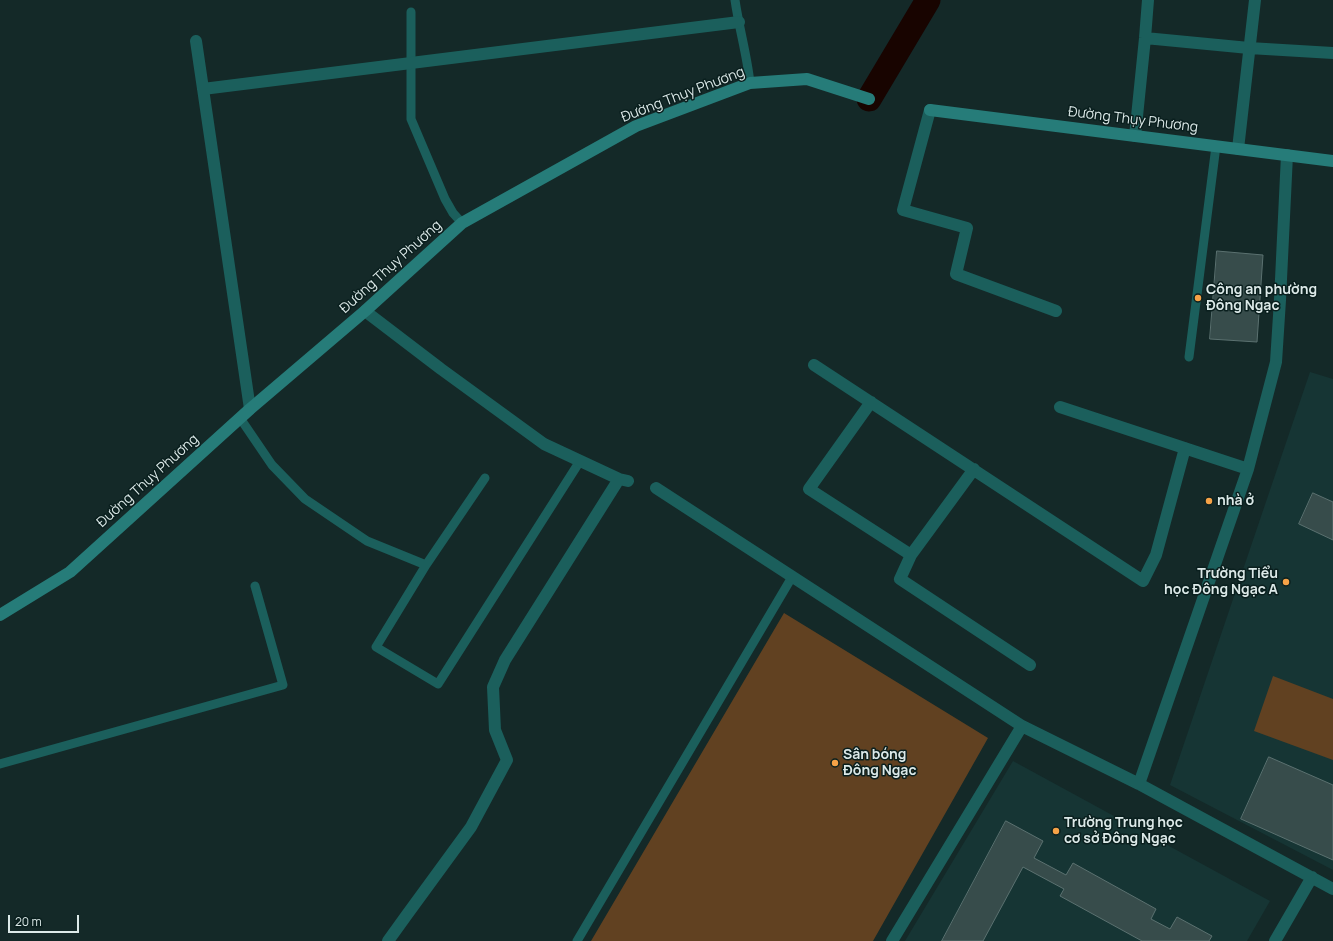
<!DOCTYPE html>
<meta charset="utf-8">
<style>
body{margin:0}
#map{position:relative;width:1333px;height:941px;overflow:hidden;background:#142928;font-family:Manrope,sans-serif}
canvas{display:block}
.scale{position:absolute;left:8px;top:915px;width:71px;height:18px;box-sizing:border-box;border:2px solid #dce9e8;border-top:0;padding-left:5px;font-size:12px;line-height:14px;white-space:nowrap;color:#dce9e8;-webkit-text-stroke:3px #0a1f1e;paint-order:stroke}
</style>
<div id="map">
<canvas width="1333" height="941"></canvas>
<div class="scale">20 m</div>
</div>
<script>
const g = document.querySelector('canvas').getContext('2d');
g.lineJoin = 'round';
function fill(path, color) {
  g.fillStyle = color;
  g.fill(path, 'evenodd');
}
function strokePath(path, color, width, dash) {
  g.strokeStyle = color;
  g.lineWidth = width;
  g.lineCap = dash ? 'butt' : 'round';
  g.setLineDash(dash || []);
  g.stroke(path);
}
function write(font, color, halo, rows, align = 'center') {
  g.font = font + ' Manrope,sans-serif';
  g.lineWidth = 3;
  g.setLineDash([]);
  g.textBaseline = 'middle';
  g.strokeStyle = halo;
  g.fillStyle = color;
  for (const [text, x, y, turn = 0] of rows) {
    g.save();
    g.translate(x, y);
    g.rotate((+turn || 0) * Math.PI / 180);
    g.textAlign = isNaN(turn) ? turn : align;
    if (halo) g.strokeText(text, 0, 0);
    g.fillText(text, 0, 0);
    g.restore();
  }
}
fill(new Path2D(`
 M1310,372L1333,379V870L1170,785Z
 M1013,761L1270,901L1247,941H905Z`), '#163534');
fill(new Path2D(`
 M784,613L988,738L873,941H591Z
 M1273,676L1333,699V760L1254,731Z`), '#614121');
strokePath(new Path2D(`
 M869,99L928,0`), '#180400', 25);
const building = new Path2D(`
 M1217,251L1263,255L1257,342L1210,339Z
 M1313,493L1333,502V540L1299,524Z
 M1269,757L1333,785V860L1241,819Z
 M1006,821L1043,841L1034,858L1066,875L1073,863L1156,909L1151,919L1170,929L1177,917L1212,936L1209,941H1142L1060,896L1064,889L1023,867L983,941H942Z`);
fill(building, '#374c4b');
strokePath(building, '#5b7170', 1);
strokePath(new Path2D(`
 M735,0C739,28 747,55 750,83
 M411,12V119L445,199L453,213L462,223
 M1189,357L1216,146
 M240,418L272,465L305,499L367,541L426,565
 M485,478L426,565L376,647L438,684L580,461
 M0,764L283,685L255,586
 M577,941L792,577`), '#1b5f5c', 9);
strokePath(new Path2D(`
 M1145,38L1249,48L1333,53
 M196,41L250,409
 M203,89L739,22
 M930,110L903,210L967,228L956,274L1056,311
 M1135,136L1145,38L1148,0
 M1238,149L1255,0
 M365,311L441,369L544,444L619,479
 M814,365L1143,581L1156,555L1185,448
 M871,402L809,489L911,555L900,579L1030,665
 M1060,407L1248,469
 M656,488L1022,726L1139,784L1333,889
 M911,555L974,469
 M1139,784L1248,469L1276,362L1280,300L1287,155
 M388,941L406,916L471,827L507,760L495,730L493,687L505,660L619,479L628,481
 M892,941L1022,726
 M1275,941L1312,877`), '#1b5f5c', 12);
strokePath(new Path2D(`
 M930,110L1333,161
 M0,615L70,572L250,409L365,311L462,223L636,126L750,83L807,79L869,99`), '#267c79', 12);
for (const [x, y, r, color] of [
 [1198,298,4,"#f6a247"],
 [1209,501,4,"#f6a247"],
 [1286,582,4,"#f6a247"],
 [835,763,4,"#f6a247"],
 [1056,831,4,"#f6a247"]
]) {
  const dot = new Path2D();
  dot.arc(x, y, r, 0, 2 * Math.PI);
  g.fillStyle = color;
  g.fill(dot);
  strokePath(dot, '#0a1f1e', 1.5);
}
write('14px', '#dce9e8', '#0a1f1e', [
 ["Đường Thụy Phương",683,95,-21],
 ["Đường Thụy Phương",1133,120,7],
 ["Đường Thụy Phương",391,267,-42],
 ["Đường Thụy Phương",148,481,-42]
]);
write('bold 14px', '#dce9e8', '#0a1f1e', [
 ["Công an phường",1206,290],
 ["Đông Ngạc",1206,306],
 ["nhà ở",1217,501],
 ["Trường Tiểu",1278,574,"right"],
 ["học Đông Ngạc A",1278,590,"right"],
 ["Sân bóng",843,755],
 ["Đông Ngạc",843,771],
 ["Trường Trung học",1064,823],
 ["cơ sở Đông Ngạc",1064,839]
], 'left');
</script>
